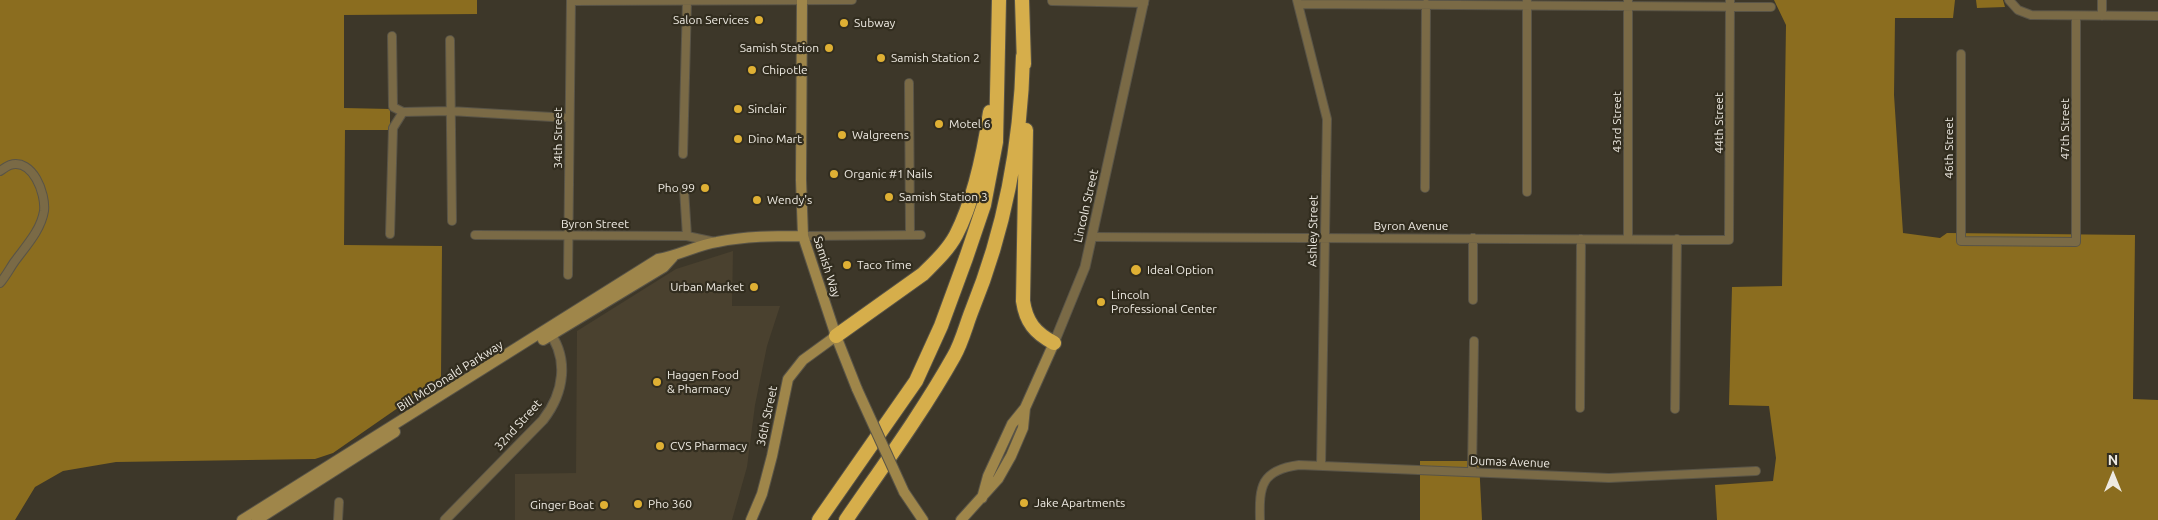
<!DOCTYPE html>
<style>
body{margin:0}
#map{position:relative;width:2158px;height:520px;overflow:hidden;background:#3d3729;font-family:Ubuntu,sans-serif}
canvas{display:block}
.north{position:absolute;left:2088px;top:450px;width:50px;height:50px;-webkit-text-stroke:4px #322d1f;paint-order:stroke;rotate:0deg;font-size:14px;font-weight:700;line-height:20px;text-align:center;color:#eeeae2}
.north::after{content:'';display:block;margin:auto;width:18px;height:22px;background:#eeeae2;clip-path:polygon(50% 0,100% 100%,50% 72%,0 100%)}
</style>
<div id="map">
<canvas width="2158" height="520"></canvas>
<div class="north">N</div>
</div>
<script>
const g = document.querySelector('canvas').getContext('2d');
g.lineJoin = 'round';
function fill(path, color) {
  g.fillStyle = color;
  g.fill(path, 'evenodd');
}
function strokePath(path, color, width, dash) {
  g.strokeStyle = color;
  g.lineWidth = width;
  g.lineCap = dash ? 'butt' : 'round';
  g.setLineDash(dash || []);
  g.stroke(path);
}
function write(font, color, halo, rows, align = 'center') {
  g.font = font + ' Ubuntu,sans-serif';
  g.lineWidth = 4.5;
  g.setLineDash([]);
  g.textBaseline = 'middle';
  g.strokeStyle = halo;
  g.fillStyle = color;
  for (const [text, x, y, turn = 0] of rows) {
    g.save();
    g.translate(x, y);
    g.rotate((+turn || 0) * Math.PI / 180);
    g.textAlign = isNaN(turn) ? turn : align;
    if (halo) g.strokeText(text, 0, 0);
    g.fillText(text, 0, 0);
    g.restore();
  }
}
fill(new Path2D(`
 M733,251L732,306H780L767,346L755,405L747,467L732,520H515V474L576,473L577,331L676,269Z`), '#4a412f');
fill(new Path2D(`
 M0,0H477V14L344,15V108L390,109V130H345L344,245L442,246L441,378L333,453L315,459L116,462L63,471L35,487L15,520H0Z
 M1774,0H1955L1953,18H1895L1894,95L1903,233L1940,238L1947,233L2135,235L2133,399L2158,400V520H1717L1715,485L1773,481L1776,458L1769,406L1729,405L1732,287L1782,286L1786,25Z
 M1976,0H2003L2005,7L1977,8Z
 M1420,461H1479L1482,520H1420Z`), '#8b6d1f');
const minor = new Path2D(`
 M1297,0L1327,119L1321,466
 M2009,0L2018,10L2031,15L2158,16
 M571,1L852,0
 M1052,1L1144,3
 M1298,4L1771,7
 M2102,16V0
 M392,36L393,107L403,112L450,111L569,118
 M450,40L452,221
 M1961,54V241L2076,242V16
 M909,83L910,235
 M683,154L687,1
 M0,171C3,169 7,166 10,165C33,158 46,194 44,211C41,230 26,246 15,261C10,268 6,276 0,283
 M1425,188L1426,4
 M684,189L687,236
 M1527,192V1
 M390,234L393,128L403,112
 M475,235L687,236L715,242
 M803,236L921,235
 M1092,237L1729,240L1730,0
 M1473,238V300
 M1628,239V0
 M568,275L571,0
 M1580,408L1581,239
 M1675,409L1677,239
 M1472,472L1474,341
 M338,520L339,502
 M1260,520C1259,486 1261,470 1299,465L1609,478L1756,471`);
const tertiary = new Path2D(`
 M1054,343L1085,267L1144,0
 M445,520L543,420C564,393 570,358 547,329`);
const secondary = new Path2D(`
 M802,0L801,180L803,236L836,336L857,389
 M543,340L664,267L673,257
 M904,492L923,520
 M982,498L988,476L1012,424L1025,408L1054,343
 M242,520L658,259C678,256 697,245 717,242C746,236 774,236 803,236
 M257,520L395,432
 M751,520L762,494L772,456L788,379L803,360L836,336
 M961,520L998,479L1011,456L1023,428L1025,408`);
const motorway = new Path2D(`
 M1022,0L1024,64
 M1026,130L1023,301C1026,322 1035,333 1054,343
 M836,336L923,274C935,262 948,250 956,235C975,198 984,152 990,112
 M819,520L916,381L941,326L966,258L984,205L996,142L999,0
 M846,520C883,466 922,413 954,356C962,342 966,325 972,310C1005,229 1021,143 1023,56`);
strokePath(minor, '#595447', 10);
strokePath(tertiary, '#595447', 11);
strokePath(secondary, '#595447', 12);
strokePath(motorway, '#595447', 16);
strokePath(minor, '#7a6a46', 8);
strokePath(tertiary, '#7a6a46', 9);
strokePath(secondary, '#9f864a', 10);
strokePath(motorway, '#d6ae4b', 14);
const secondaryBridge = new Path2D(`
 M857,389L904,492`);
strokePath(secondaryBridge, '#595447', 12, []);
strokePath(secondaryBridge, '#9f864a', 10);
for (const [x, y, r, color] of [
 [759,20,5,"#dfb034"],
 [844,23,5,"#dfb034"],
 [829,48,5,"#dfb034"],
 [881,58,5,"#dfb034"],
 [752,70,5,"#dfb034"],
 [738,109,5,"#dfb034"],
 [939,124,5,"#dfb034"],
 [842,135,5,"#dfb034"],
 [738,139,5,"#dfb034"],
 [834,174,5,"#dfb034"],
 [705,188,5,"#dfb034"],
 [889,197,5,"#dfb034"],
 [757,200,5,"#dfb034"],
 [847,265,5,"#dfb034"],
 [1136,270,6,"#dfb034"],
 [754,287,5,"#dfb034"],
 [1101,302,5,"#dfb034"],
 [657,382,5,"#dfb034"],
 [660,446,5,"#dfb034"],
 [1024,503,5,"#dfb034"],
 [638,504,5,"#dfb034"],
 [604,505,5,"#dfb034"]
]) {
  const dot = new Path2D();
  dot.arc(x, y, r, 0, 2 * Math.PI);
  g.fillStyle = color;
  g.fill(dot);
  strokePath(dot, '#322d1f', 2);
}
write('12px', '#eeeae2', '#322d1f', [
 ["Salon Services",749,20,"right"],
 ["Subway",854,23],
 ["Samish Station",819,48,"right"],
 ["Samish Station 2",891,58],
 ["Chipotle",762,70],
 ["Sinclair",748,109],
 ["Motel 6",949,124],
 ["Walgreens",852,135],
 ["Dino Mart",748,139],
 ["Organic #1 Nails",844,174],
 ["Pho 99",695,188,"right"],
 ["Samish Station 3",899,197],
 ["Wendy's",767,200],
 ["Taco Time",857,265],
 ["Ideal Option",1147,270],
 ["Urban Market",744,287,"right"],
 ["Lincoln",1111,295],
 ["Professional Center",1111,309],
 ["Haggen Food",667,375],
 ["& Pharmacy",667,389],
 ["CVS Pharmacy",670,446],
 ["Jake Apartments",1034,503],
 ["Pho 360",648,504],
 ["Ginger Boat",594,505,"right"]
], 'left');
write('12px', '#eeeae2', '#322d1f', [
 ["43rd Street",1617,122,-90],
 ["44th Street",1719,123,-90],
 ["47th Street",2065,129,-90],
 ["34th Street",558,138,-90],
 ["46th Street",1949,148,-90],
 ["Lincoln Street",1086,206,-77],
 ["Byron Street",595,224],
 ["Byron Avenue",1411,226],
 ["Ashley Street",1313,231,-89],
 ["Samish Way",827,267,72],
 ["Bill McDonald Parkway",450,376,-32],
 ["36th Street",767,416,-78],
 ["32nd Street",518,425,-48],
 ["Dumas Avenue",1510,462,2]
]);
</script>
